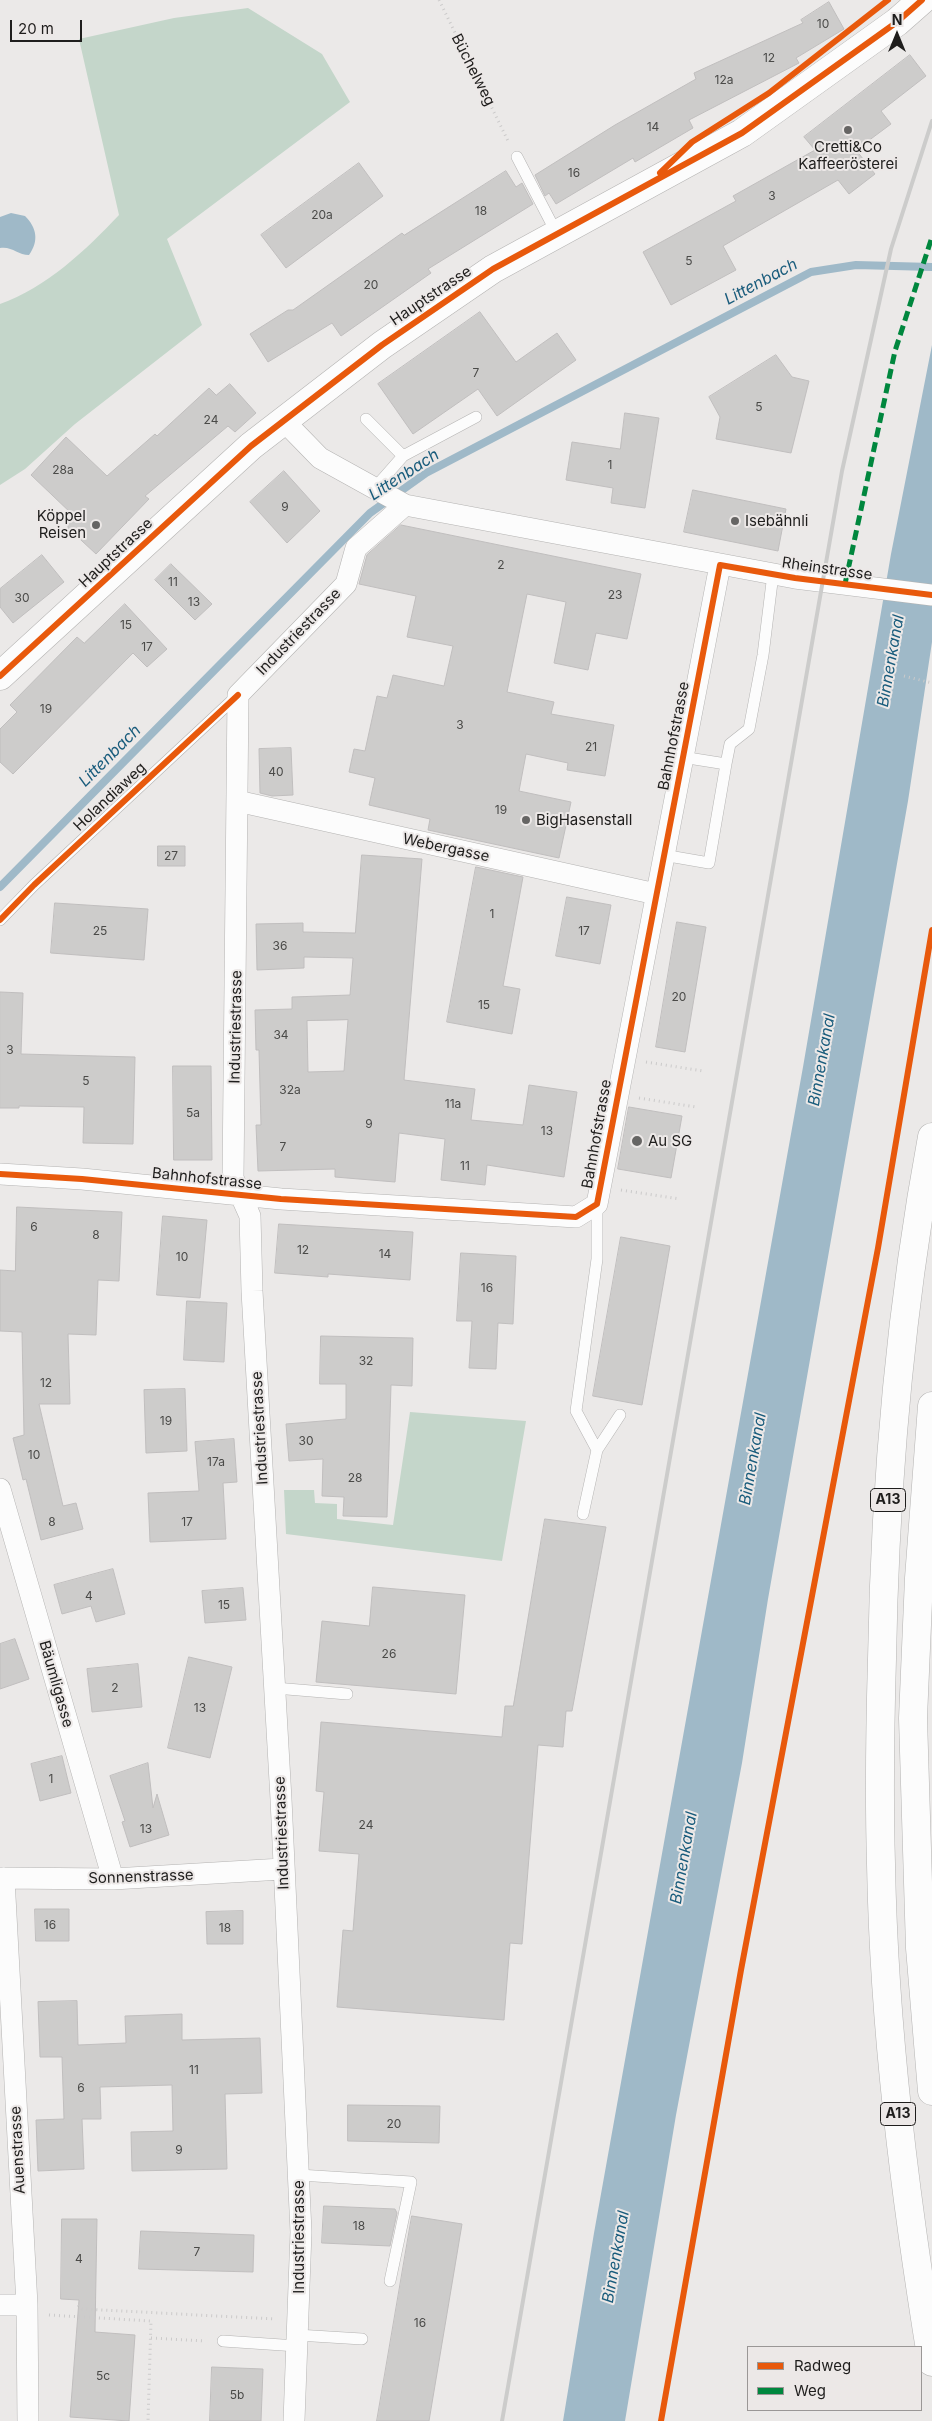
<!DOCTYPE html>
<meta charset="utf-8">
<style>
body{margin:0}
#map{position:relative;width:932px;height:2421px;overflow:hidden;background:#ebe9e8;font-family:Inter,sans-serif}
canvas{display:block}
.legend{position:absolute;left:747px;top:2346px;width:175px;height:65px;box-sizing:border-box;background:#ece8e7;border:1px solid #9a9796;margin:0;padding:6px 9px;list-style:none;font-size:15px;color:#1f1e1d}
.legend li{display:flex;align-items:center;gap:10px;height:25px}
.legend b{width:25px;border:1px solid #9a9796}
.north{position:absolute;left:872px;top:10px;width:50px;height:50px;-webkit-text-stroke:4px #ece8e7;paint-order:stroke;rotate:0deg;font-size:14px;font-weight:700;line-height:20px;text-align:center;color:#1f1e1d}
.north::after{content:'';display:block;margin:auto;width:18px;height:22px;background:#1f1e1d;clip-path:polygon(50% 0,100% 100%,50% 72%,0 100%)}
.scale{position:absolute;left:10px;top:20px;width:72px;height:22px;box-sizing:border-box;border:2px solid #1f1e1d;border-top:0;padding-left:6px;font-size:15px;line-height:18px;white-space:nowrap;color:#1f1e1d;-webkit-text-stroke:4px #ece8e7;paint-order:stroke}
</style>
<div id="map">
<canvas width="932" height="2421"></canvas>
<ul class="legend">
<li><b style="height:6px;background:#e8590c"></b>Radweg</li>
<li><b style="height:6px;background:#00873e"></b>Weg</li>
</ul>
<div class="north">N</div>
<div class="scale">20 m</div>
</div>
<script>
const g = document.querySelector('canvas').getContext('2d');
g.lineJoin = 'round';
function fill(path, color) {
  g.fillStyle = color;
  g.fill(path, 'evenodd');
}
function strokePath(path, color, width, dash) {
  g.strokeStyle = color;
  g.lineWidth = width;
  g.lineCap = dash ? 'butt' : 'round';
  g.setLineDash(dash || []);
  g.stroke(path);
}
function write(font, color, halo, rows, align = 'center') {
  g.font = font + ' Inter,sans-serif';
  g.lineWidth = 4;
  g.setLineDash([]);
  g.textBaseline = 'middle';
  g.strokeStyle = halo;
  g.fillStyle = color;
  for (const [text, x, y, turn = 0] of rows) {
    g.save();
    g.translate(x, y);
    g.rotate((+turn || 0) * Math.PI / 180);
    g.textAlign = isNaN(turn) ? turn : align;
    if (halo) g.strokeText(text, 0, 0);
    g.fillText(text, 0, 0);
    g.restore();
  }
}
fill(new Path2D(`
 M248,8L322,54L350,102L167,239L202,325L75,424L25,469L0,485V304C46,288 86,250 119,215L79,39L174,18Z
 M410,1412L526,1421L502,1561L286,1534L284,1490H314L315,1503L337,1504V1519L393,1525Z`), '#c4d6ca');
fill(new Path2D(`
 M11,213L25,216C37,228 39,241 29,255C18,255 12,246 0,248V217Z
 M932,345V642L908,801L768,1599L742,1763L676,2115L625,2421H563L594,2233L803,1067L891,554Z`), '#9fb9c8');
strokePath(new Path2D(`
 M0,887L370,513L426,473L811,272L856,265L932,267`), '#9fb9c8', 8);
const building = new Path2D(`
 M829,2L844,29L796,58L799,63L689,120L693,128L635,162L633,158L556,204L549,193L545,196L535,175L615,125L696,79L694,73L803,23L801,20Z
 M910,55L926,76L881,111L891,124L856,150L875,174L849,194L838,180L723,246L736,270L671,305L643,252L736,201L733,196L815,150L804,137Z
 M359,163L383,196L286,268L261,235Z
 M506,171L516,187L522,183L533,204L428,269L431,273L341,336L332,323L268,362L250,334L288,310H293L402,233L404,235Z
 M480,312L516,362L557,333L576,360L497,416L478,389L413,434L378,384Z
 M776,355L792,377L809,381L791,453L716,439L720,417L709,397Z
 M230,384L256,413L235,432L228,426L145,496L149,499L96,554L68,528V520L73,515L31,475L66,437L107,476L155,434L157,436L209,388L216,395Z
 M625,413L659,418L645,508L611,503L613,488L566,480L572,442L620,449Z
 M284,471L320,511L287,543L250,502Z
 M693,490L786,509L778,551L684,532Z
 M401,525L641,574L627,639L596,633L588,670L554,663L566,602L527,594L507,692L554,702L551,714L614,725L605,776L567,770L568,763L526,754L519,791L571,802L559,858L428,830L430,819L369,805L375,778L349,772L354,749L365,751L377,696L387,698L393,675L444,686L453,646L407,637L416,596L359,584L367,555Z
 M42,555L64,582L13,623L0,607V589Z
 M171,564L212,604L195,620L155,580Z
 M125,604L167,649L147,667L133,653L13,774L0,762V729L17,712L10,705L77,637L84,643Z
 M291,748L293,795L272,796L260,793L259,749Z
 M158,846H185V866H158Z
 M362,855L422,859L404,1080L475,1089L471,1120L523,1125L529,1085L577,1092L564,1177L487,1165L485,1185L441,1180L445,1139L399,1133L395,1182L335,1177V1169L258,1171L256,1125H261L259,1050H256L255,1010L292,1009V997L350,995L353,958L304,957V968L257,970L256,924L303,923V932L355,933ZM348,1020L344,1071L308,1072L307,1021Z
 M476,867L523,877L503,986L520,989L512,1034L447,1022Z
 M567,897L611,905L600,964L556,956Z
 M55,903L148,909L144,960L51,953Z
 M677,922L706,927L685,1052L656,1047Z
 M0,992L23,993L21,1054L135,1057L133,1144L83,1143L84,1107L19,1106V1108H0Z
 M173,1066H211L212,1160H174Z
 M629,1107L682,1116L671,1178L618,1169Z
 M17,1207L122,1212L119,1281L98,1280L96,1335L68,1334L70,1404H39L63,1506L76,1503L83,1529L41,1540L26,1479L23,1480L13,1438L24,1435L22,1332L0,1331V1270L15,1271Z
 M163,1216L207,1220L200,1298L157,1295Z
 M279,1224L413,1232L410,1280L328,1274V1277L275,1273Z
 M621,1237L670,1246L642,1405L593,1396Z
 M461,1253L516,1256L513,1324L498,1323L496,1369L469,1368L472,1321H457Z
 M187,1301L227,1303L224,1362L184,1360Z
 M321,1336L413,1338L412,1386L391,1385L387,1517L343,1516L344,1497L322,1496L323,1459L289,1461L286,1424L346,1419V1384H320Z
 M185,1389L187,1451L146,1453L144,1390Z
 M234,1439L237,1482L223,1483L226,1539L150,1542L148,1493L199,1491L195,1442Z
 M545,1519L606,1527L572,1711H566L563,1747L538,1745L522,1944L510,1943L504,2020L337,2007L343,1930L353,1931L359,1854L319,1851L324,1792L316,1791L321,1722L502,1737L505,1706H513Z
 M113,1569L125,1614L96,1622L91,1606L62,1614L54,1585Z
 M373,1587L465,1595L456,1694L316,1682L322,1621L369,1626Z
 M243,1588L246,1620L205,1623L202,1591Z
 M15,1639L29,1679L0,1689V1644Z
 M189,1657L232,1667L210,1758L168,1748Z
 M138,1664L142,1707L92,1712L87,1669Z
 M62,1756L71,1793L40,1801L31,1764Z
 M148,1763L153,1808L157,1794L169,1835L130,1847L122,1822L125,1821L110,1776Z
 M35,1909H69V1941H36Z
 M243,1911V1944H207L206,1912Z
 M77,2001L78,2045L126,2043L125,2016L182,2014V2040L260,2038L262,2093L225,2094L227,2169L132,2171L131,2132L173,2131L172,2085L100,2087L101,2119H82L84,2169L38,2171L36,2120L64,2119L62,2057H40L38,2002Z
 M348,2105L440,2106L439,2143L348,2141Z
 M324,2206L395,2209L397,2213L390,2246L322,2243Z
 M412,2216L462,2224L429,2421H377Z
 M62,2219H97L95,2332L135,2335L129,2421L70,2417L79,2300L61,2299Z
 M141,2231L254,2235L253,2272L139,2269Z
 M212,2367L263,2369L261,2421H210Z`);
fill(building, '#cdcccb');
strokePath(building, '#c0bebe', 1);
const service = new Path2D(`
 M517,157L557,234
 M366,419L403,456L374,489
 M403,456L476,417
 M726,764L730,744L749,729L763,655L773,574
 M663,855L709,863L726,764L682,757
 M0,920L34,885L238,695
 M597,1450L620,1415
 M583,1514L597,1450L576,1411L597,1259V1204
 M275,1688L347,1694
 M299,2175L411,2182L390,2281
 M297,2335L362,2339
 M223,2341L297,2346`);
const minor = new Path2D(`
 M283,420L320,458L405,505L795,578L932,595
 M237,801L656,894
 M0,1174L82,1179L281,1199L576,1217L597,1204L720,565
 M0,1489L113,1879
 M0,1878L113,1879L282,1869
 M4,1878L27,2305L28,2421
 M0,2305H27
 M294,2421L301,2232L281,1799L252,1291L250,1216L233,1178L238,695L346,584L356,548L405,505`);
const primary = new Path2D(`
 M0,676L251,446L382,345L493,269L742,133L897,22L922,0`);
const motorway = new Path2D(`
 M932,1137C900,1309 885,1484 882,1659C880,1727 879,1796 881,1864C884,2030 905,2197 932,2362
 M932,1406L919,1578L913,1718L920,1948L932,2091`);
strokePath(service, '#b4b3b2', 12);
strokePath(minor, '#b4b3b2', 22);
strokePath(primary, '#b4b3b2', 29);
strokePath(motorway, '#b4b3b2', 29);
strokePath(new Path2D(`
 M439,0L509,143
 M904,676L932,683
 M646,1062L703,1071
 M639,1098L696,1107
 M621,1190L680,1199
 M78,2305L82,2309L276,2319
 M49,2315L151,2321L148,2421
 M151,2338L205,2341`), '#cbcaca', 3, [1, 4]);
strokePath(service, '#fcfcfc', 11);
strokePath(minor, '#fcfcfc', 21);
strokePath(primary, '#fcfcfc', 28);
strokePath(motorway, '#fcfcfc', 28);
strokePath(new Path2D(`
 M502,2421L842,471L891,249L932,121`), '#cccccb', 4);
strokePath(new Path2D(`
 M845,584L895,351L932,237`), '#00873e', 5, [10, 5]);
strokePath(new Path2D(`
 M660,173L692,142L769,93L888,0
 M0,676L251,446L382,345L493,269L742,133L897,22L922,0
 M0,920L34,885L238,695
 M0,1174L82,1179L281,1199L576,1217L597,1204L720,565L795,578L932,595
 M661,2421L741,1970L878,1248L932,930`), '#e8590c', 6);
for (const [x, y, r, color] of [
 [848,130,5,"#666564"],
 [735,521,5,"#666564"],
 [96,525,5,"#666564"],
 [526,820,5,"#666564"],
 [637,1141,6,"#666564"]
]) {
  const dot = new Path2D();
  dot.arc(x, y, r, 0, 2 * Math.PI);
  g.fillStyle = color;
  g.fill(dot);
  strokePath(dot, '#ece8e7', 2);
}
write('12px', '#4a4a48', null, [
 ["10",823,24],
 ["12",769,58],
 ["12a",724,80],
 ["14",653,127],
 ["16",574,173],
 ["3",772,196],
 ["18",481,211],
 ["20a",322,215],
 ["5",689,261],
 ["20",371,285],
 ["7",476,373],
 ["5",759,407],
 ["24",211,420],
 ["1",610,465],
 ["28a",63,470],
 ["9",285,507],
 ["2",501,565],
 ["11",173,582],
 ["23",615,595],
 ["30",22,598],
 ["13",194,602],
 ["15",126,625],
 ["17",147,647],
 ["19",46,709],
 ["3",460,725],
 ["21",591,747],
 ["40",276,772],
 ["19",501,810],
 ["27",171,856],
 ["1",492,914],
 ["25",100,931],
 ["17",584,931],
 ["36",280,946],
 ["20",679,997],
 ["15",484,1005],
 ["34",281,1035],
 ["3",10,1050],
 ["5",86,1081],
 ["32a",290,1090],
 ["11a",453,1104],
 ["5a",193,1113],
 ["9",369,1124],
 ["13",547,1131],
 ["7",283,1147],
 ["11",465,1166],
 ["6",34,1227],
 ["8",96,1235],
 ["12",303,1250],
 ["14",385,1254],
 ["10",182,1257],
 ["16",487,1288],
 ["32",366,1361],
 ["12",46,1383],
 ["19",166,1421],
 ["30",306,1441],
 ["10",34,1455],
 ["17a",216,1462],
 ["28",355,1478],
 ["8",52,1522],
 ["17",187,1522],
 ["4",89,1596],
 ["15",224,1605],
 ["26",389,1654],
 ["2",115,1688],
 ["13",200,1708],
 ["1",51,1779],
 ["24",366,1825],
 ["13",146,1829],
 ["16",50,1925],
 ["18",225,1928],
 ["11",194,2070],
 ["6",81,2088],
 ["20",394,2124],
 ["9",179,2150],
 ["18",359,2226],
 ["7",197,2252],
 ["4",79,2259],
 ["16",420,2323],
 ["5c",103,2376],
 ["5b",237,2395]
]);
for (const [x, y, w] of [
 [888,1500,35],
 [898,2114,35]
]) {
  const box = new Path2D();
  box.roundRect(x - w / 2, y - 11.5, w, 23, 4);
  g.fillStyle = '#ece8e7';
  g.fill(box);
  strokePath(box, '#1f1e1d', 1);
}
write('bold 14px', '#1f1e1d', null, [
 ["A13",888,1500],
 ["A13",898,2114]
]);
write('15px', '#1f1e1d', '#ece8e7', [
 ["Büchelweg",473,70,63],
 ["Hauptstrasse",431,296,-34],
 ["Hauptstrasse",116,553,-43],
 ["Rheinstrasse",827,569,8],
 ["Industriestrasse",299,632,-46],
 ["Bahnhofstrasse",674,736,-79],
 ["Holandiaweg",110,797,-43],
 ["Webergasse",446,848,12],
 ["Industriestrasse",236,1027,-89],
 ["Bahnhofstrasse",597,1134,-80],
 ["Bahnhofstrasse",207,1179,6],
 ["Industriestrasse",260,1428,-93],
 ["Bäumligasse",56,1684,74],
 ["Industriestrasse",282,1833,-92],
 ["Sonnenstrasse",141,1877,-2],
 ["Auenstrasse",18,2150,-93],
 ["Industriestrasse",299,2237,-90]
]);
write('15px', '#1f1e1d', '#ece8e7', [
 ["Cretti&Co",848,147,"center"],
 ["Kaffeerösterei",848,164,"center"],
 ["Köppel",86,516,"right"],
 ["Reisen",86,533,"right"],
 ["Isebähnli",745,521],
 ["BigHasenstall",536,820],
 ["Au SG",648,1141]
], 'left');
write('italic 16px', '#195c7c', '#ece8e7', [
 ["Littenbach",761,282,-28],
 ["Littenbach",404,475,-33],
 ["Binnenkanal",891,661,-80],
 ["Littenbach",110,756,-45],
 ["Binnenkanal",822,1060,-80],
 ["Binnenkanal",753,1459,-80],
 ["Binnenkanal",684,1858,-80],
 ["Binnenkanal",616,2257,-80]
]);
</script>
